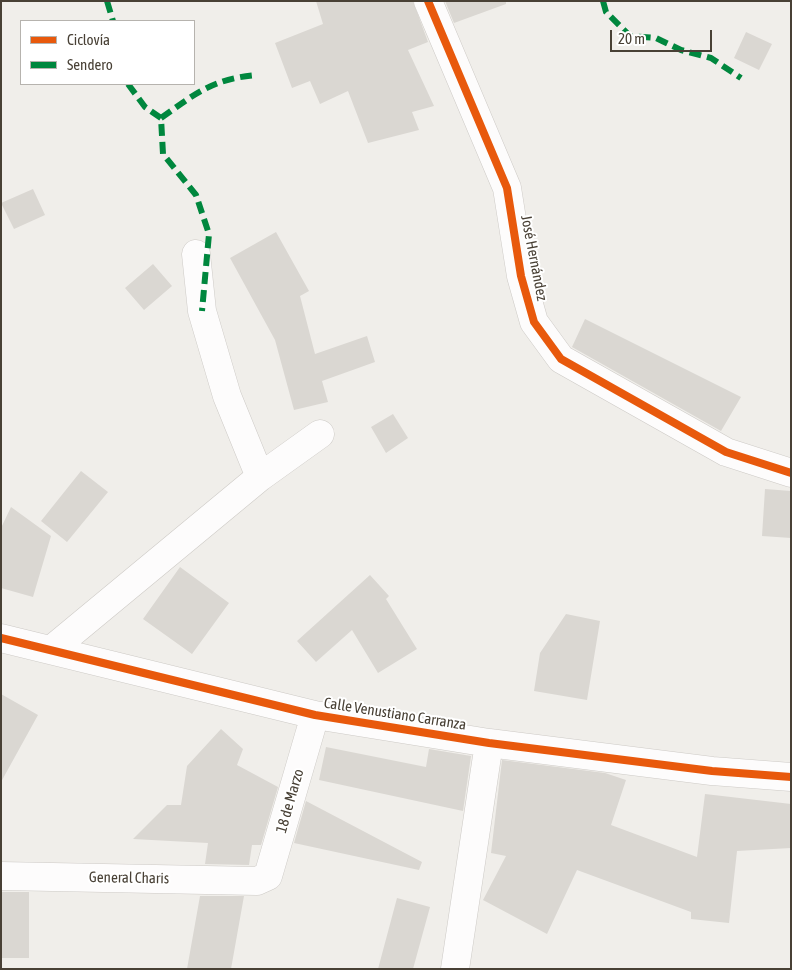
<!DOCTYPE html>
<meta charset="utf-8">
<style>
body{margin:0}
#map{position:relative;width:792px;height:970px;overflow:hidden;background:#f0eeea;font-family:"Asap Condensed",sans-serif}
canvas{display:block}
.frame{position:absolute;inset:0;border:2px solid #484035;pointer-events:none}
.legend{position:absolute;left:20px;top:20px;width:175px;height:65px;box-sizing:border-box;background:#fff;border:1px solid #b6b3ae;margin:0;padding:6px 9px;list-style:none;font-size:15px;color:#484035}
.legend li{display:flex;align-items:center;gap:10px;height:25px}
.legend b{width:25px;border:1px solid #b6b3ae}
.scale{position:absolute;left:610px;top:30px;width:102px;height:22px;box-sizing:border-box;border:2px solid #484035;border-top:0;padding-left:6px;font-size:15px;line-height:18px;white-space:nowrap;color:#484035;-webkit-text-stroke:4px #fff;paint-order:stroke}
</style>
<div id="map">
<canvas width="792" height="970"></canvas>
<div class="frame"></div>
<ul class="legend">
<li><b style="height:6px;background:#e8590c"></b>Ciclovía</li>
<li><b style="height:6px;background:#00873e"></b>Sendero</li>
</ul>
<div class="scale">20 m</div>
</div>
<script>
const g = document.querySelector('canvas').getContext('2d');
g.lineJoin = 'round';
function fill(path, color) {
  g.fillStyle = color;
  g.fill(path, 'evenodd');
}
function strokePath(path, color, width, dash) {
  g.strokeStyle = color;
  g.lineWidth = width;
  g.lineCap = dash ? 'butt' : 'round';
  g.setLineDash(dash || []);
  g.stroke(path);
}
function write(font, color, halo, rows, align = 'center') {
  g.font = font + ' "Asap Condensed",sans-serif';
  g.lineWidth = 4;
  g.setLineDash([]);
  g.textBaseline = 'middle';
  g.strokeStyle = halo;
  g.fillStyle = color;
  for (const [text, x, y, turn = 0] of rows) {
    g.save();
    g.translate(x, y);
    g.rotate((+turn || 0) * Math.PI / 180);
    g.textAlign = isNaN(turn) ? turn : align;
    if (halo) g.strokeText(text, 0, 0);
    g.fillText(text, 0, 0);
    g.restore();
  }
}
fill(new Path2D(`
 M316,1H413L428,42L408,50L434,106L412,112L419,130L368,143L348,91L320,104L310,81L292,88L275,43L323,24Z
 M445,1H506V4L454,23Z
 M746,32L772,44L759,70L734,58Z
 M33,189L45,215L14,229L1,203Z
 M276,232L309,291L300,296L315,354L367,336L375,362L322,381L328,402L294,410L275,340L230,258Z
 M153,264L172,286L144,310L125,288Z
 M585,319L741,397L721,431L572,347Z
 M393,414L408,438L386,453L371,427Z
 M81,471L108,492L67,542L41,521Z
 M765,489L791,491V538L762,536Z
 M11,507L51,536L33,597L1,588V528Z
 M180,567L229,603L192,654L143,619Z
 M370,575L389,596L386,599L417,649L378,673L352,630L316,662L297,641Z
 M566,614L600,621L587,700L534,691L540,653Z
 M1,694L38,715L1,782Z
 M221,729L243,749L237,765L278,787L261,845H252L249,865L205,864L208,843L133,839L167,805H181L187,766Z
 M326,747L426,767L429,749L471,756L463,811L319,780Z
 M502,760L605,773L626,780L611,825L697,857L705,794L791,804V848L737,851L729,923L691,919V912L577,870L547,934L483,900L506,856L491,853Z
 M306,801L422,862L419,870L294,843Z
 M1,892H29V958H1Z
 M200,896H244L231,969H187Z
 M397,898L430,907L413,969H378Z`), '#dad7d2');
const minor = new Path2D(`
 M428,1L507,188L521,276L534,322L561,359L726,452L791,473
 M196,254L202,311L227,396L260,477
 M1,638L315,715L489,743L712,771L791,777
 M51,650L260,477L320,434
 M1,876L257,881L268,876L315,715
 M455,969L489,743`);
strokePath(minor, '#cdcac6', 29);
strokePath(minor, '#fdfcfc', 28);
strokePath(new Path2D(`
 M107,1L113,21
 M603,1L606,12L630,36L656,38L681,50L711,58L741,78
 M128,84L145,107L161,118L163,154L196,195L209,234L202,311
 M161,118C195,94 212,79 256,75`), '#00873e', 6, [12, 6]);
strokePath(new Path2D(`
 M428,1L507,188L521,276L534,322L561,359L726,452L791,473
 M1,638L315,715L489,743L712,771L791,777`), '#e8590c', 8);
write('15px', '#484035', '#fff', [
 ["José Hernández",534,258,79],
 ["Calle Venustiano Carranza",395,714,9],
 ["18 de Marzo",290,801,-74],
 ["General Charis",129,878,1]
]);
</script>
